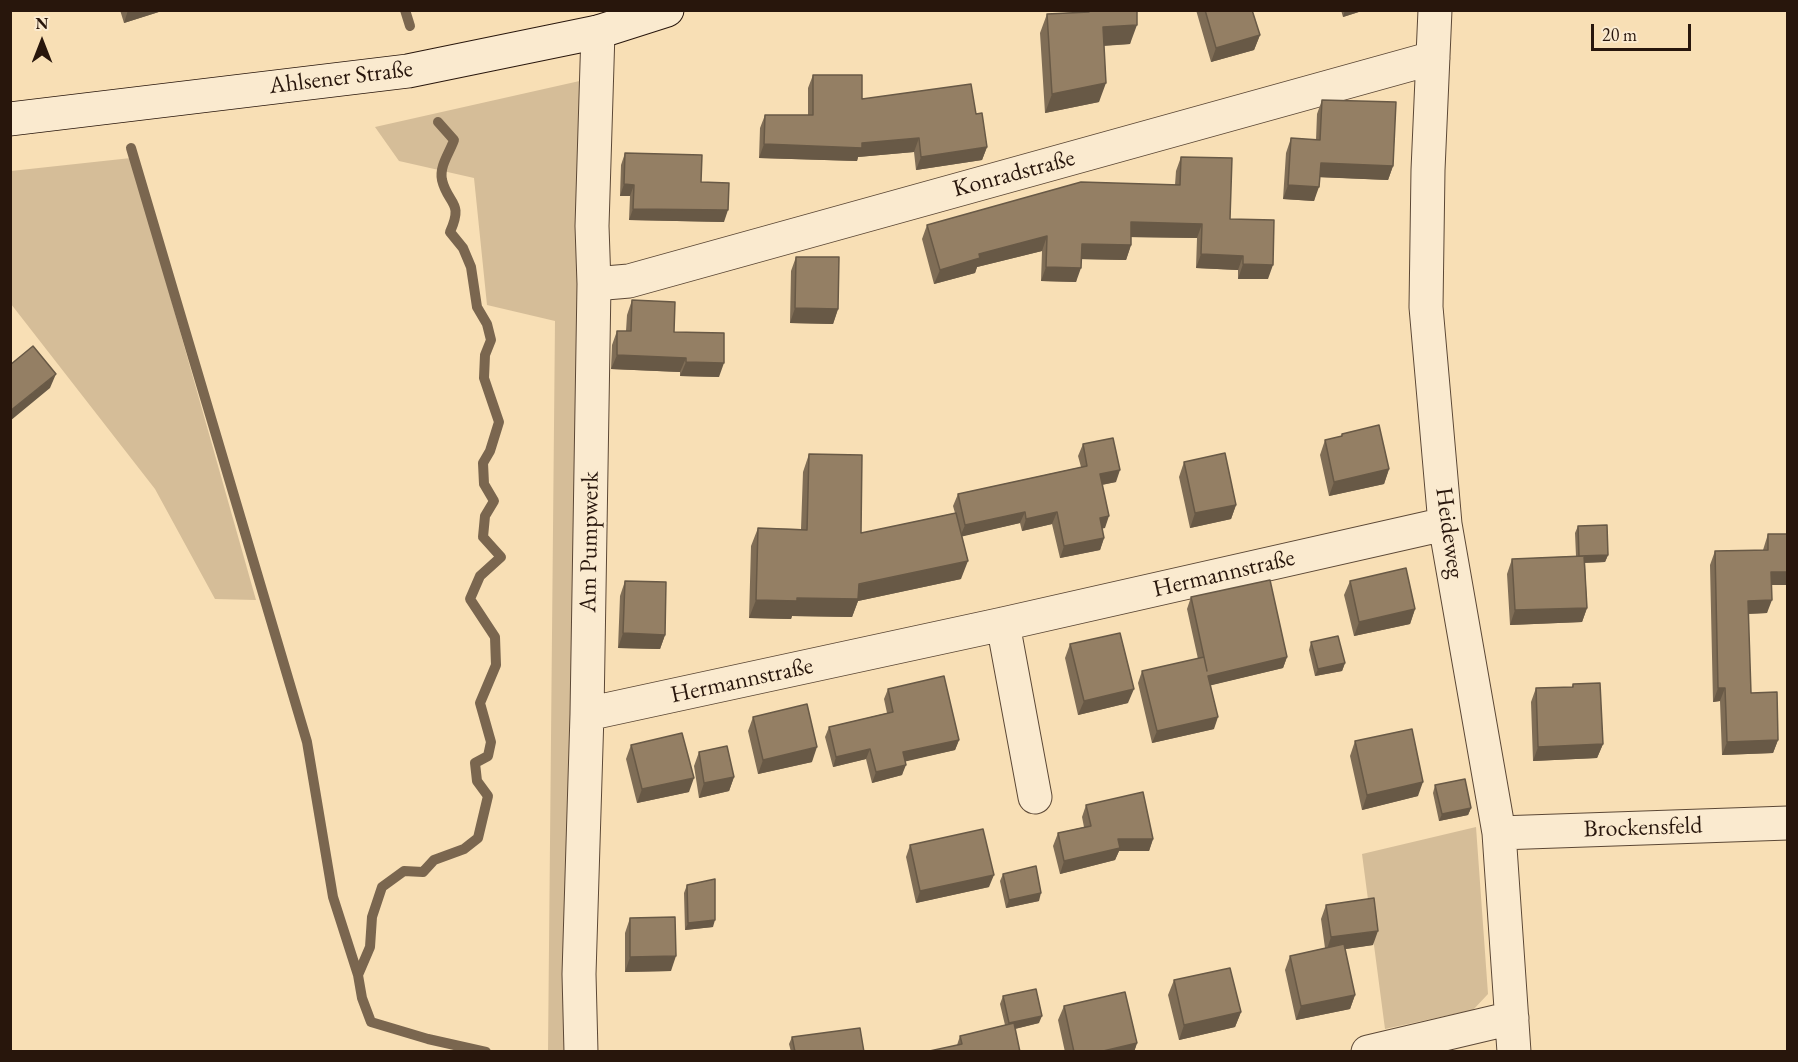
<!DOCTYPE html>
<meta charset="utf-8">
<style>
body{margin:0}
#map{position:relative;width:1798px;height:1062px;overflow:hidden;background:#f8dfb5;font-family:"EB Garamond",serif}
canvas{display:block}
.frame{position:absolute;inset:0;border:12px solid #28160c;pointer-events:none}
.north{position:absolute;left:12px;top:12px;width:60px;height:60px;-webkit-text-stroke:4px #faeacf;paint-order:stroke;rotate:0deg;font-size:16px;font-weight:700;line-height:24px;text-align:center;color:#28160c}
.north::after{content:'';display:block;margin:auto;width:21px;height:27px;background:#28160c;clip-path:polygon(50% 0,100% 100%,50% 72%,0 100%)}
.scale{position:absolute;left:1591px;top:24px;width:100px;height:27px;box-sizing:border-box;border:3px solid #28160c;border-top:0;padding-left:8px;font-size:18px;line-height:21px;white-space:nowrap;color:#28160c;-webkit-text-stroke:4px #faeacf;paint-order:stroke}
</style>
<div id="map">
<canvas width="1798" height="1062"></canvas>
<div class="frame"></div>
<div class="north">N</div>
<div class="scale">20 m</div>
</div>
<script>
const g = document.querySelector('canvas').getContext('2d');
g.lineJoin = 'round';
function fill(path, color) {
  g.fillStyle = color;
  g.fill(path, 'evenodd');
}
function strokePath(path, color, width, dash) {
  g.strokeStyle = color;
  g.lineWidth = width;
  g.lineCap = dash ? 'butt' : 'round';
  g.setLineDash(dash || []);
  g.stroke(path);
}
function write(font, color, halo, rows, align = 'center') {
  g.font = font + ' "EB Garamond",serif';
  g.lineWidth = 5;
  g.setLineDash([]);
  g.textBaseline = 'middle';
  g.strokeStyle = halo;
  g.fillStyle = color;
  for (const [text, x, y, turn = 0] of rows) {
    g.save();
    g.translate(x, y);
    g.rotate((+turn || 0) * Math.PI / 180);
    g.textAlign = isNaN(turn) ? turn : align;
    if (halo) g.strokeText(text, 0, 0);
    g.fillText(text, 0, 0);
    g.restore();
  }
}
fill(new Path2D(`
 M584,80L573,1051H548L555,321L487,305L474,178L399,161L375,127Z
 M131,158L256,600L215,599L155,489L11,304V171Z
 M1476,827L1488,994L1473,1010L1385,1029L1362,854Z`), '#d5bd98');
strokePath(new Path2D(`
 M405,10L410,26
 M438,122L454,140C450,152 439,166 442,180C448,205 464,201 450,232L463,248L471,267L477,307L487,324L491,340L485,355L484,378L499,422L490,451L483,463L484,484L494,501L485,516L483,537L501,557L480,576L470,599L495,637L496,665L480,703L491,742L488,756L475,763L477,781L488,796L478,838L464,849L434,860L423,872L404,871L382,887L372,917L370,947L358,975L362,998L371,1022L428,1039L486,1052
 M131,148L307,742L333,897L358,975`), '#7a664f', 10);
const minor = new Path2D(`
 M1435,10L1428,170L1426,307L1445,524L1499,833L1514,1052
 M594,284L629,281L1433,58
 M1003,624L1035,797
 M587,714L1003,624L1445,524
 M1499,833L1788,823
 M581,1052L579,974L587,714L594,284L592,226L598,32
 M1368,1052L1512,1018`);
const secondary = new Path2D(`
 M10,119L408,71L598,32L667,10`);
strokePath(minor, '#5c4836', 35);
strokePath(secondary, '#28160c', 35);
strokePath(minor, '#faeacf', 33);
strokePath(secondary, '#faeacf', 33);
fill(new Path2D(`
 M120,10H165L124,23Z
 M1081,10H1137L1130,44L1104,46L1099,102L1045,113L1040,33L1047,14L1081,12Z
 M1196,10H1252L1260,35L1254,50L1211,62Z
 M1341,10H1365L1343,17Z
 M813,75L862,99L976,114L987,147L982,160L916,170L914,152L858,157L857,161L759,158L760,128L765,115H808V88Z
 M1322,100L1393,166L1388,180L1320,177L1314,201L1283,199L1286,153L1291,138L1316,140L1317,114Z
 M625,153L701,182L724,222L629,220L630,196H620L621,165Z
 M1181,157L1230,219L1268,279H1238V270L1196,268L1197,238L1131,237V245L1126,260L1081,259L1076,282L1041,281L1042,251L977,267L975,273L934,284L922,239L927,225L1175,185L1176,171Z
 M796,257L838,309L833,324L790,323L791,271Z
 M632,300L674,332L719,377L680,376V372L611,369L612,345L617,331H626L627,315Z
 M1342,434L1389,469L1384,484L1329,496L1320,455L1325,440L1341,437Z
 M1083,444L1116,482L1102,485L1105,528H1102L1104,538L1100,550L1060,558L1052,524L1022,531L1020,523L962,536L961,579L858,601L852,617L792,616L791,619L749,618L751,546L758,528L801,529L803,472L809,454L861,533L955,513L953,506L958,494L1081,467L1078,456Z
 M1184,462L1236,505L1231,519L1190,528L1179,477Z
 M1578,526L1608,555L1605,562L1585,563L1587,608L1582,622L1510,625L1507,574L1512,559L1576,556L1575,533Z
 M1768,534L1788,585H1771L1767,613L1748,614L1751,693L1778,740L1773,753L1722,755L1720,701L1713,702L1710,565L1715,551L1763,550Z
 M625,581L665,635L660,649L618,648L620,596Z
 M1350,581L1415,609L1410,624L1354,636L1344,595Z
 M1191,597L1287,657L1283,668L1211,685L1214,729L1152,743L1138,683L1142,671L1198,659L1187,609Z
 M1311,642L1345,663L1342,671L1315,676L1309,650Z
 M1070,644L1128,703L1078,715L1065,658Z
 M1573,684L1603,744L1597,758L1533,761L1531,702L1536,688L1572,687Z
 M888,689L959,740L955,750L905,761L902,775L872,783L866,759L833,767L825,737L829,727L887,713L884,699Z
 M753,717L812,762L758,774L748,731Z
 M1355,741L1418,796L1362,810L1350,756Z
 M631,745L689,792L637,803L626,759Z
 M699,752L734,777L729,791L699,798L694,766Z
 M1435,785L1471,808L1468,815L1439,821L1433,793Z
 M1086,805L1153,839L1149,851H1119L1115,860L1060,874L1053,846L1058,833L1084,827L1082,817Z
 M910,845L989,887L916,903L906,857Z
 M1003,874L1039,901L1006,908L1000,881Z
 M687,885L713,927L685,930L684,893Z
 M1326,905L1373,945L1345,949L1355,995L1350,1009L1296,1020L1285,970L1290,956L1325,948L1321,919Z
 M630,918L671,971L625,972V933Z
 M1174,980L1241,1012L1235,1027L1179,1040L1168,995Z
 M1003,996L1039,1023L1015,1029L957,1045L960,1036L1005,1025L1000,1004Z
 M1064,1006L1137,1043L1134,1052H1065L1058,1020Z
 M792,1037L864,1052H791L789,1044Z`), '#7f6d56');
fill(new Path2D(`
 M128,10H165L124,23Z
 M1345,10H1365L1343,17Z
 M1137,25L1130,44L1096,46L1103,27Z
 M1260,35L1254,50L1211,62L1216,48Z
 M1106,83L1099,102L1045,113L1052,94Z
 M919,138L914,152L858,157L857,161L759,158L764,144L862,143Z
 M987,147L982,160L916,170L921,157Z
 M1321,163L1393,166L1388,180L1315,177Z
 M624,184L634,185L630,196H620Z
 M1288,185L1319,187L1314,201L1283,199Z
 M633,209L728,210L724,222L629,220Z
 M1131,222L1202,224L1197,238L1126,237Z
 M1047,236L1042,251L977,267L975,273L934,284L940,270L979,254Z
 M1082,244L1131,245L1126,260L1076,259Z
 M1201,254L1243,256L1238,270L1196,268Z
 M1243,264L1273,265L1268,279H1238Z
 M1046,267L1081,268L1076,282L1041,281Z
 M795,308L838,309L833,324L790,323Z
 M617,355L686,358L680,372L611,369Z
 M686,362L724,363L719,377L680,376Z
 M56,374L50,388L10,421V411Z
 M1389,469L1384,484L1329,496L1334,482Z
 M1120,470L1116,482L1095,486L1100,474Z
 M1236,505L1231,519L1190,528L1195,513Z
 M1025,512L1020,523L960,537L965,525Z
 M1057,512L1052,524L1022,531L1026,519Z
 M1109,516L1105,528L1096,530L1100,518Z
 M1104,538L1100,550L1060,558L1064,546Z
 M1608,555L1605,562L1576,563L1579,556Z
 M968,561L961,579L858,601L852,617L792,616L791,619L749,618L756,600L797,598Z
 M1771,572H1788V585H1766Z
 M1772,600L1767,613L1743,614L1748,601Z
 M1587,608L1582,622L1510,625L1515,610Z
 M1415,609L1410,624L1354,636L1359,622Z
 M623,633L665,635L660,649L618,648Z
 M1287,657L1283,668L1204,687L1208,676Z
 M1345,663L1342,671L1315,676L1318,669Z
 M1718,688H1725L1720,701L1713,702Z
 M1134,689L1128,703L1078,715L1084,701Z
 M1218,717L1214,729L1152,743L1157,731Z
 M959,740L955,750L899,763L903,752Z
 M1778,740L1773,753L1722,755L1727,742Z
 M1603,744L1597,758L1533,761L1538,747Z
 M817,747L812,762L758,774L763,760Z
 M870,749L866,759L833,767L836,757Z
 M906,765L902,775L872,783L876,772Z
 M734,777L729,791L699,798L704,783Z
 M694,778L689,792L637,803L642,789Z
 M1423,782L1418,796L1362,810L1367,795Z
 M1471,808L1468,815L1439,821L1442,814Z
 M1118,839H1153L1149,851H1119L1115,860L1060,874L1064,861Z
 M994,875L989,887L916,903L920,891Z
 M1041,893L1039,901L1006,908L1009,900Z
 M715,920L713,927L685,930L688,923Z
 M1378,931L1373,945L1326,952L1331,937Z
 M676,956L671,971L625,972L630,957Z
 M1355,995L1350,1009L1296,1020L1301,1006Z
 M1241,1012L1235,1027L1179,1040L1184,1025Z
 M1042,1016L1039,1023L1006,1031L1009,1023Z
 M1137,1043L1134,1052H1099Z`), '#685946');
const building = new Path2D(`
 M1089,10H1137V25L1103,27L1106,83L1052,94L1047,14L1089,12Z
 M1205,10H1252L1260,35L1216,48Z
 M813,75H862V99L971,84L976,114L982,113L987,147L921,157L919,138L862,143V148L764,144L765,115H813Z
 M1322,100L1396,102L1393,166L1321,163L1319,187L1288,185L1291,138L1320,140Z
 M625,153L702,155L701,182L729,183L728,210L633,209L634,185L624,184Z
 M1181,157L1232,158L1230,219L1274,220L1273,265L1243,264V256L1201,254L1202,224L1131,222V245L1082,244L1081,268L1046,267L1047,236L979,254L980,258L940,270L927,225L1081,182L1180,185Z
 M796,257H839L838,309L795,308Z
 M632,300L675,302L674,332L724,333V363L686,362V358L617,355V331H631Z
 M33,346L56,374L10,411V365Z
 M1379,425L1389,469L1334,482L1325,440L1342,436V434Z
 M1113,438L1120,470L1100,474L1109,516L1100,518L1104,538L1064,546L1057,512L1026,519L1025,512L965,525L958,494L1087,466L1083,444Z
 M1225,453L1236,505L1195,513L1184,462Z
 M809,454L862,455L861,533L956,513L968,561L859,584L858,599L797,598V601L756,600L758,528L807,530Z
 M1607,525L1608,555L1579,556L1578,526Z
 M1768,534H1788V572H1771L1772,600L1748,601L1751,693L1777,692L1778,740L1727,742L1725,688H1718L1715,551L1768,550Z
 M1584,556L1587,608L1515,610L1512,559Z
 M1406,568L1415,609L1359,622L1350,581Z
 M1270,580L1287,657L1208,676L1218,717L1157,731L1142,671L1204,657L1207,671L1191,597Z
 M625,581L666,582L665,635L623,633Z
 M1120,633L1134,689L1084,701L1070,644Z
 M1338,636L1345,663L1318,669L1311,642Z
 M944,676L959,740L903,752L906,765L876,772L870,749L836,757L829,727L893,712L888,689Z
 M1600,683L1603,744L1538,747L1536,688L1573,687V684Z
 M807,704L817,747L763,760L753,717Z
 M1412,729L1423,782L1367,795L1355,741Z
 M682,733L694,778L642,789L631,745Z
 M727,746L734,777L704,783L699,752Z
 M1465,779L1471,808L1442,814L1435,785Z
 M1143,792L1153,839H1118L1120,848L1064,861L1058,833L1091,826L1086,805Z
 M983,829L994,875L920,891L910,845Z
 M1036,866L1041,893L1009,900L1003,874Z
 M715,879V920L688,923L687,885Z
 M1374,898L1378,931L1331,937L1326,905Z
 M675,917L676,956L630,957V918Z
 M1344,944L1355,995L1301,1006L1290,956Z
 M1230,968L1241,1012L1184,1025L1174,980Z
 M1036,989L1042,1016L1009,1023L1003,996Z
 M1125,992L1137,1043L1099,1052H1074L1064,1006Z
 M1014,1023L1020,1052H925L962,1044L960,1036Z
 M860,1028L864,1052H795L792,1037Z`);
fill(building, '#947f64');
strokePath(building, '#685946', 1.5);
write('24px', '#28160c', '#faeacf', [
 ["Ahlsener Straße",341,78,-7],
 ["Konradstraße",1014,174,-15],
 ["Heideweg",1449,533,82],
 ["Am Pumpwerk",590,542,-89],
 ["Hermannstraße",1224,574,-13],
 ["Hermannstraße",742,681,-12],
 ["Brockensfeld",1643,828,-2]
]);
</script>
